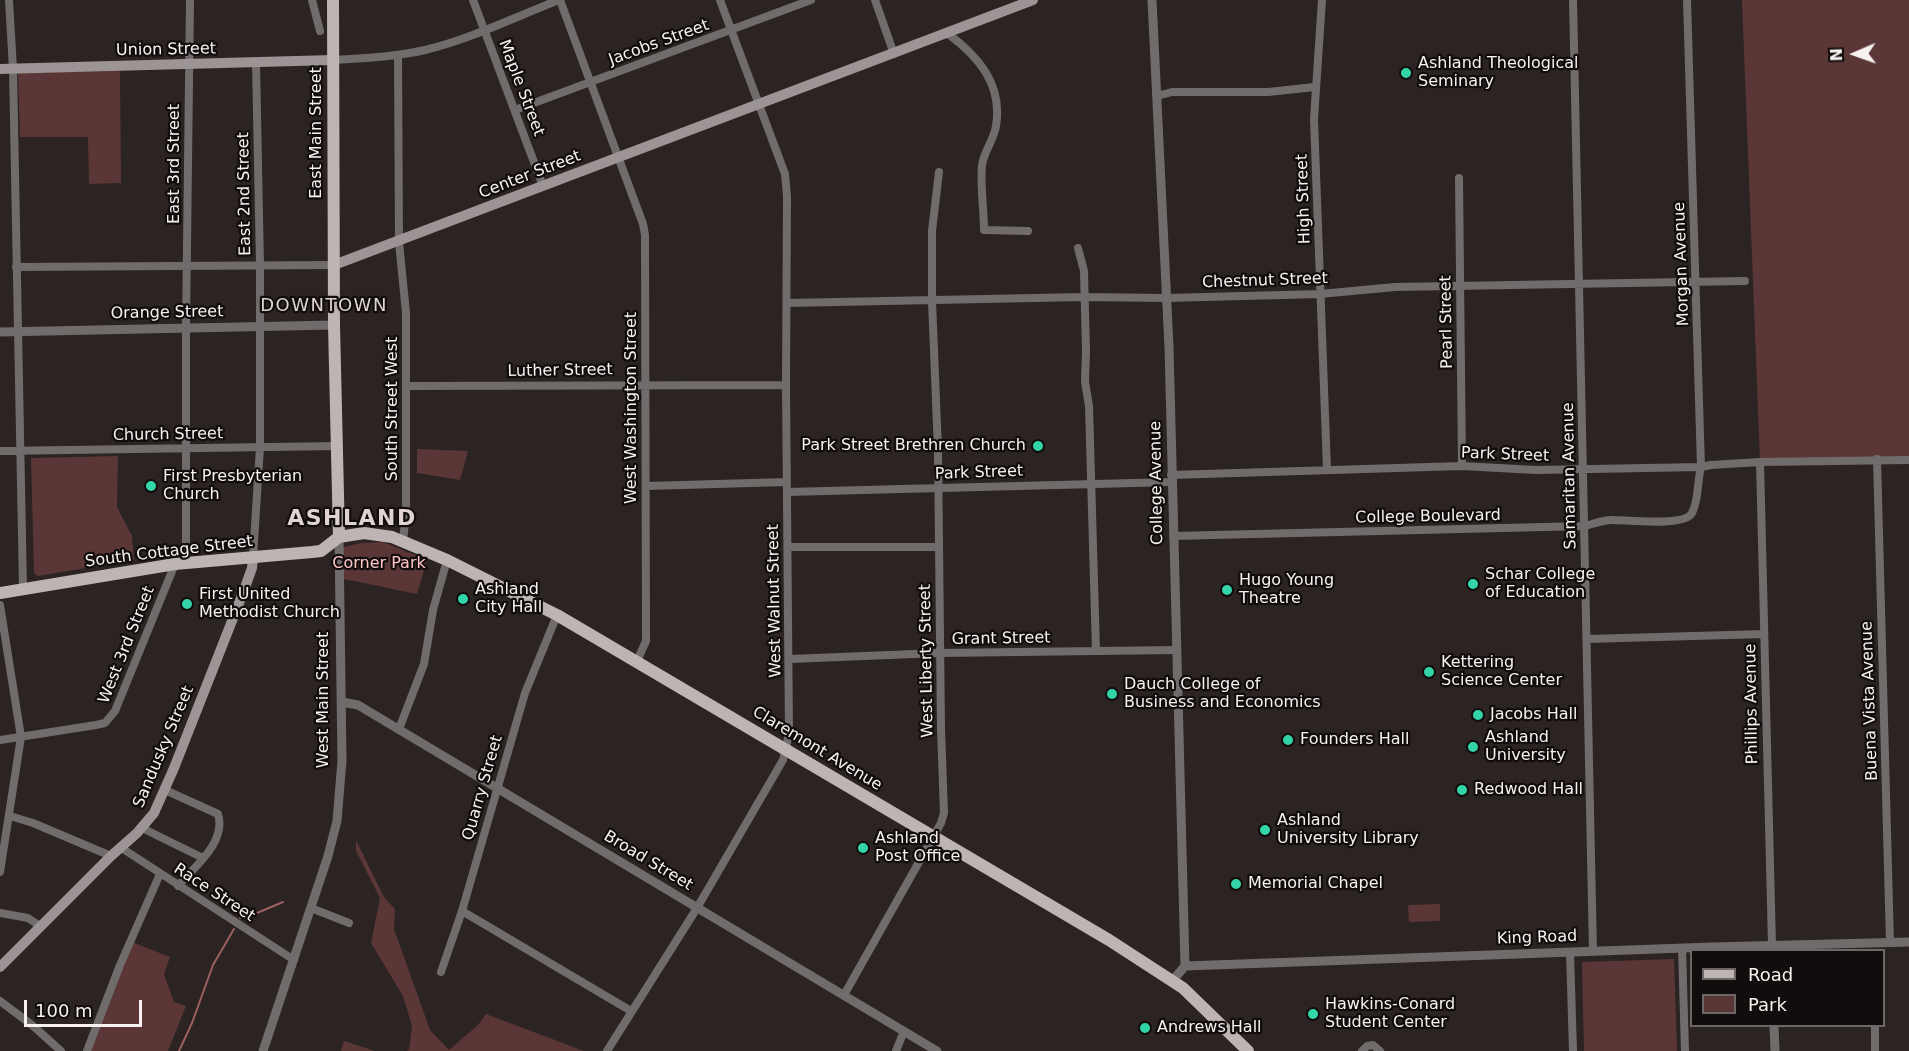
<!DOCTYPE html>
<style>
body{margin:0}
#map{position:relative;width:1909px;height:1051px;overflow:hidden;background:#2c2323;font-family:"DejaVu Sans",sans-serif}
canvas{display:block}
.legend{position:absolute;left:1690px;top:949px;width:195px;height:78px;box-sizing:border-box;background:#110d0d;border:2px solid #6d6868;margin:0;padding:8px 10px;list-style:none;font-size:18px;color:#f7f1f0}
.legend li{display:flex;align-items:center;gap:12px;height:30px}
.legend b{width:30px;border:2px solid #6d6868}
.north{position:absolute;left:1825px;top:24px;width:60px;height:60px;-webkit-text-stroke:4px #110d0d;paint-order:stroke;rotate:268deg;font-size:16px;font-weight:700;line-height:24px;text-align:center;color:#f7f1f0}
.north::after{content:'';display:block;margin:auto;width:21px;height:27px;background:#f7f1f0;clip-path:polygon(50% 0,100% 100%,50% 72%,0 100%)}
.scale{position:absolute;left:24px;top:1000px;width:118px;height:27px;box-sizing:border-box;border:3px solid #f7f1f0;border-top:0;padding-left:8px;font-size:18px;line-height:21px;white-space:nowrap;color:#f7f1f0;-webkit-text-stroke:4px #110d0d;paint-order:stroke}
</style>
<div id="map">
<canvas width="1909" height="1051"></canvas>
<ul class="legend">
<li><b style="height:8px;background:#beb4b4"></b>Road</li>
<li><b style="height:16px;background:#5b3636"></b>Park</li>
</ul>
<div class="north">N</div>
<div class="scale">100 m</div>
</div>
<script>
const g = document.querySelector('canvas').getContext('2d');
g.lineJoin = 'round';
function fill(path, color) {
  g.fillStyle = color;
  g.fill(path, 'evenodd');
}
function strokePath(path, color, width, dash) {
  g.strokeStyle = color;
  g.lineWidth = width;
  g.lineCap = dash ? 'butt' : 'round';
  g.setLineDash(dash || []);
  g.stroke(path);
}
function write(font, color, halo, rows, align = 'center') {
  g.font = font + ' "DejaVu Sans",sans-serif';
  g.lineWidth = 4.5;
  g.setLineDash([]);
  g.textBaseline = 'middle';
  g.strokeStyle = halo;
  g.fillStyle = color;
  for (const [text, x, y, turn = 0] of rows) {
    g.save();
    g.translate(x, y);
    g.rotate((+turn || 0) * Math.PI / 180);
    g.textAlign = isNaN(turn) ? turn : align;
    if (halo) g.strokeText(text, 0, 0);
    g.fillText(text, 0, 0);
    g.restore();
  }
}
fill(new Path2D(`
 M1742,0H1909V458L1760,462Z
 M120,71L121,183L89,184L88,137H20L18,72Z
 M417,449L468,451L460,480L417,473Z
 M118,456L117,507L132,536L134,560L38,576L34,573L31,458Z
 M383,542L427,560L417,594L339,578V548L361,543Z
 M356,840L384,897L395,909L394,929L430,1030L449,1050L478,1025L486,1014L584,1051H406L409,1050L412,1026L403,996L371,943L380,898L356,851Z
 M1440,904V921L1409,922L1408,905Z
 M132,942L170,957L164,974L174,1002L186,1006L168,1051H91Z
 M1674,959L1677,1051H1584L1582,962Z
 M344,1041L375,1051H341Z`), '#5b3636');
strokePath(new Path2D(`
 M240,918L243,912L257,913L283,902
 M179,1051L192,1023L213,965L234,929`), '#9d6060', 2);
strokePath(new Path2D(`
 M9,0L13,69L23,589
 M312,0L320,31
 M473,0L543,186
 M560,0L643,224L645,235L646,641L637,661
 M875,0L894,54
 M1322,0L1314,119L1327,469
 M1573,0L1593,951
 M947,33C978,56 1003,84 996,126C994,140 984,151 982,165C980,186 984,209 984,230L1028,231
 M398,55L399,242L406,313V513L403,541
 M333,60C364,58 395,57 425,50C471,39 515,17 559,0
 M1157,96L1172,92H1268L1315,87
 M515,110L811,0
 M1459,178L1462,466
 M1078,248L1084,271L1086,351L1085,382L1089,406L1096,651
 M16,267L334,265
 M787,303L1083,297L1166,298L1320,294L1395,287L1745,281
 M407,386L786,385
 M0,451L337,446
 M1877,459L1890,943
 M1760,462L1772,945
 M1171,475L1462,466L1536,470L1701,467L1711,465L1760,462L1909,460
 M646,486L787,482
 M787,492L1172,482
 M1173,536L1585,526C1593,524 1603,520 1612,520C1627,520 1685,527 1692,513C1699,500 1697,482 1701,467L1687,0
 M788,547H939
 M253,557L260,447V266L256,62
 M186,563V328L190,0
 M0,605L21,737L0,872
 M1587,639L1764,634
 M790,659L939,653L1177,650
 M399,729L424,664L433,610L447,560
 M0,740L96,725L105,723L115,711L175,564
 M165,790L218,814C227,842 194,867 178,886
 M10,816L33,823L111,856
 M142,828L203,858
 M120,847L294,960
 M311,908L349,923
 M462,911L631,1011
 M0,913L28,918L40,926
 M1682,948L1685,1051
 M1570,952L1573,1051
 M441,972L462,911L525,693L557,615
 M844,995L941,823L944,813L941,729L938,450L932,301V231L939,172
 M0,1001L32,1025L61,1051
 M1875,1026V1051
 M87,1051L120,965L160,874
 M607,1051L697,908L783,760L789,734L786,385L787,196L785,174L720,0
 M896,1051L904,1031
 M1362,1051L1367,1046L1373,1045L1380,1051`), '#716c6c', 8);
strokePath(new Path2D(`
 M1152,0L1169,347L1185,966
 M0,332L334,325
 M342,702L358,705L937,1051
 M1173,980L1185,966L1712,947L1909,942
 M1774,1026L1775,1051
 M263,1051L328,856L337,821L342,761L339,537`), '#716c6c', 9);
strokePath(new Path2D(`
 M0,69L333,60
 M334,265L1033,0
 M0,967L111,856L137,833L154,813L174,768L243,593L252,568L253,557`), '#9d9595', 10);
strokePath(new Path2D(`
 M333,0L334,325L339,537
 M0,593L175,564L312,552L321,551L339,537L364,533L392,537L447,560L557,615L1109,940L1183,988L1248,1051`), '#beb4b4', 12);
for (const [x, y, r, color] of [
 [1406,73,6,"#33d4a8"],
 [1038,446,6,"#33d4a8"],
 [151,486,6,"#33d4a8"],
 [1473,584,6,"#33d4a8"],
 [1227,590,6,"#33d4a8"],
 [463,599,6,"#33d4a8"],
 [187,604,6,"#33d4a8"],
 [1429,672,6,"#33d4a8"],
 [1112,694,6,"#33d4a8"],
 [1478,715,6,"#33d4a8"],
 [1288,740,6,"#33d4a8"],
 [1473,747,6,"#33d4a8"],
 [1462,790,6,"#33d4a8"],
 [1265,830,6,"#33d4a8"],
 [863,848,6,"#33d4a8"],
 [1236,884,6,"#33d4a8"],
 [1313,1014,6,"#33d4a8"],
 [1145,1028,6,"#33d4a8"]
]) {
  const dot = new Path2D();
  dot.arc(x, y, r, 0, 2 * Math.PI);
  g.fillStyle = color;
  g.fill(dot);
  strokePath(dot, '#110d0d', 2);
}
write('16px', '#f7f1f0', '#110d0d', [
 ["Jacobs Street",659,43,-20],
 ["Union Street",166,50,-1],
 ["Maple Street",521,88,69],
 ["East Main Street",317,133,-90],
 ["East 3rd Street",175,164,-90],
 ["Center Street",530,175,-21],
 ["East 2nd Street",245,194,-91],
 ["High Street",1304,199,-92],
 ["Morgan Avenue",1682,264,-92],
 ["Chestnut Street",1265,281,-2],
 ["Orange Street",167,313,-1],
 ["Pearl Street",1447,322,-91],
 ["Luther Street",560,371,-1],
 ["West Washington Street",632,408,-90],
 ["South Street West",393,409,-90],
 ["Church Street",168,435,-1],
 ["Park Street",1505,455,2],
 ["Park Street",979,473,-2],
 ["Samaritan Avenue",1570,476,-91],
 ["College Avenue",1157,483,-91],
 ["College Boulevard",1428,517,-1],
 ["South Cottage Street",169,552,-7],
 ["West Walnut Street",775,601,-91],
 ["Grant Street",1001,639,-1],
 ["West 3rd Street",127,645,-68],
 ["West Liberty Street",927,661,-91],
 ["West Main Street",324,700,-90],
 ["Buena Vista Avenue",1870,701,-92],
 ["Phillips Avenue",1752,704,-91],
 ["Sandusky Street",164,747,-67],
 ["Claremont Avenue",817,749,31],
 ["Quarry Street",483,788,-74],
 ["Broad Street",648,861,31],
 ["Race Street",214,893,33],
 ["King Road",1537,938,-2]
]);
write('16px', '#f7f1f0', '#110d0d', [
 ["Ashland Theological",1418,64],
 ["Seminary",1418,82],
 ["Park Street Brethren Church",1026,446,"right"],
 ["First Presbyterian",163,477],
 ["Church",163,495],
 ["Schar College",1485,575],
 ["of Education",1485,593],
 ["Hugo Young",1239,581],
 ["Theatre",1239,599],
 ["Ashland",475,590],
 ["City Hall",475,608],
 ["First United",199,595],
 ["Methodist Church",199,613],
 ["Kettering",1441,663],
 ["Science Center",1441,681],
 ["Dauch College of",1124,685],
 ["Business and Economics",1124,703],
 ["Jacobs Hall",1490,715],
 ["Ashland",1485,738],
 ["University",1485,756],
 ["Founders Hall",1300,740],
 ["Redwood Hall",1474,790],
 ["Ashland",1277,821],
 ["University Library",1277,839],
 ["Ashland",875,839],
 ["Post Office",875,857],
 ["Memorial Chapel",1248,884],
 ["Hawkins-Conard",1325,1005],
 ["Student Center",1325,1023],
 ["Andrews Hall",1157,1028]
], 'left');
write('16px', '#ffc5c5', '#110d0d', [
 ["Corner Park",379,564]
]);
g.letterSpacing = '1.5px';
write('18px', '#dfd3d3', '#110d0d', [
 ["DOWNTOWN",324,306]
]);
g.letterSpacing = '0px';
g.letterSpacing = '1.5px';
write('bold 22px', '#dfd3d3', '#110d0d', [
 ["ASHLAND",352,519]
]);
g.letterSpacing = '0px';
</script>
